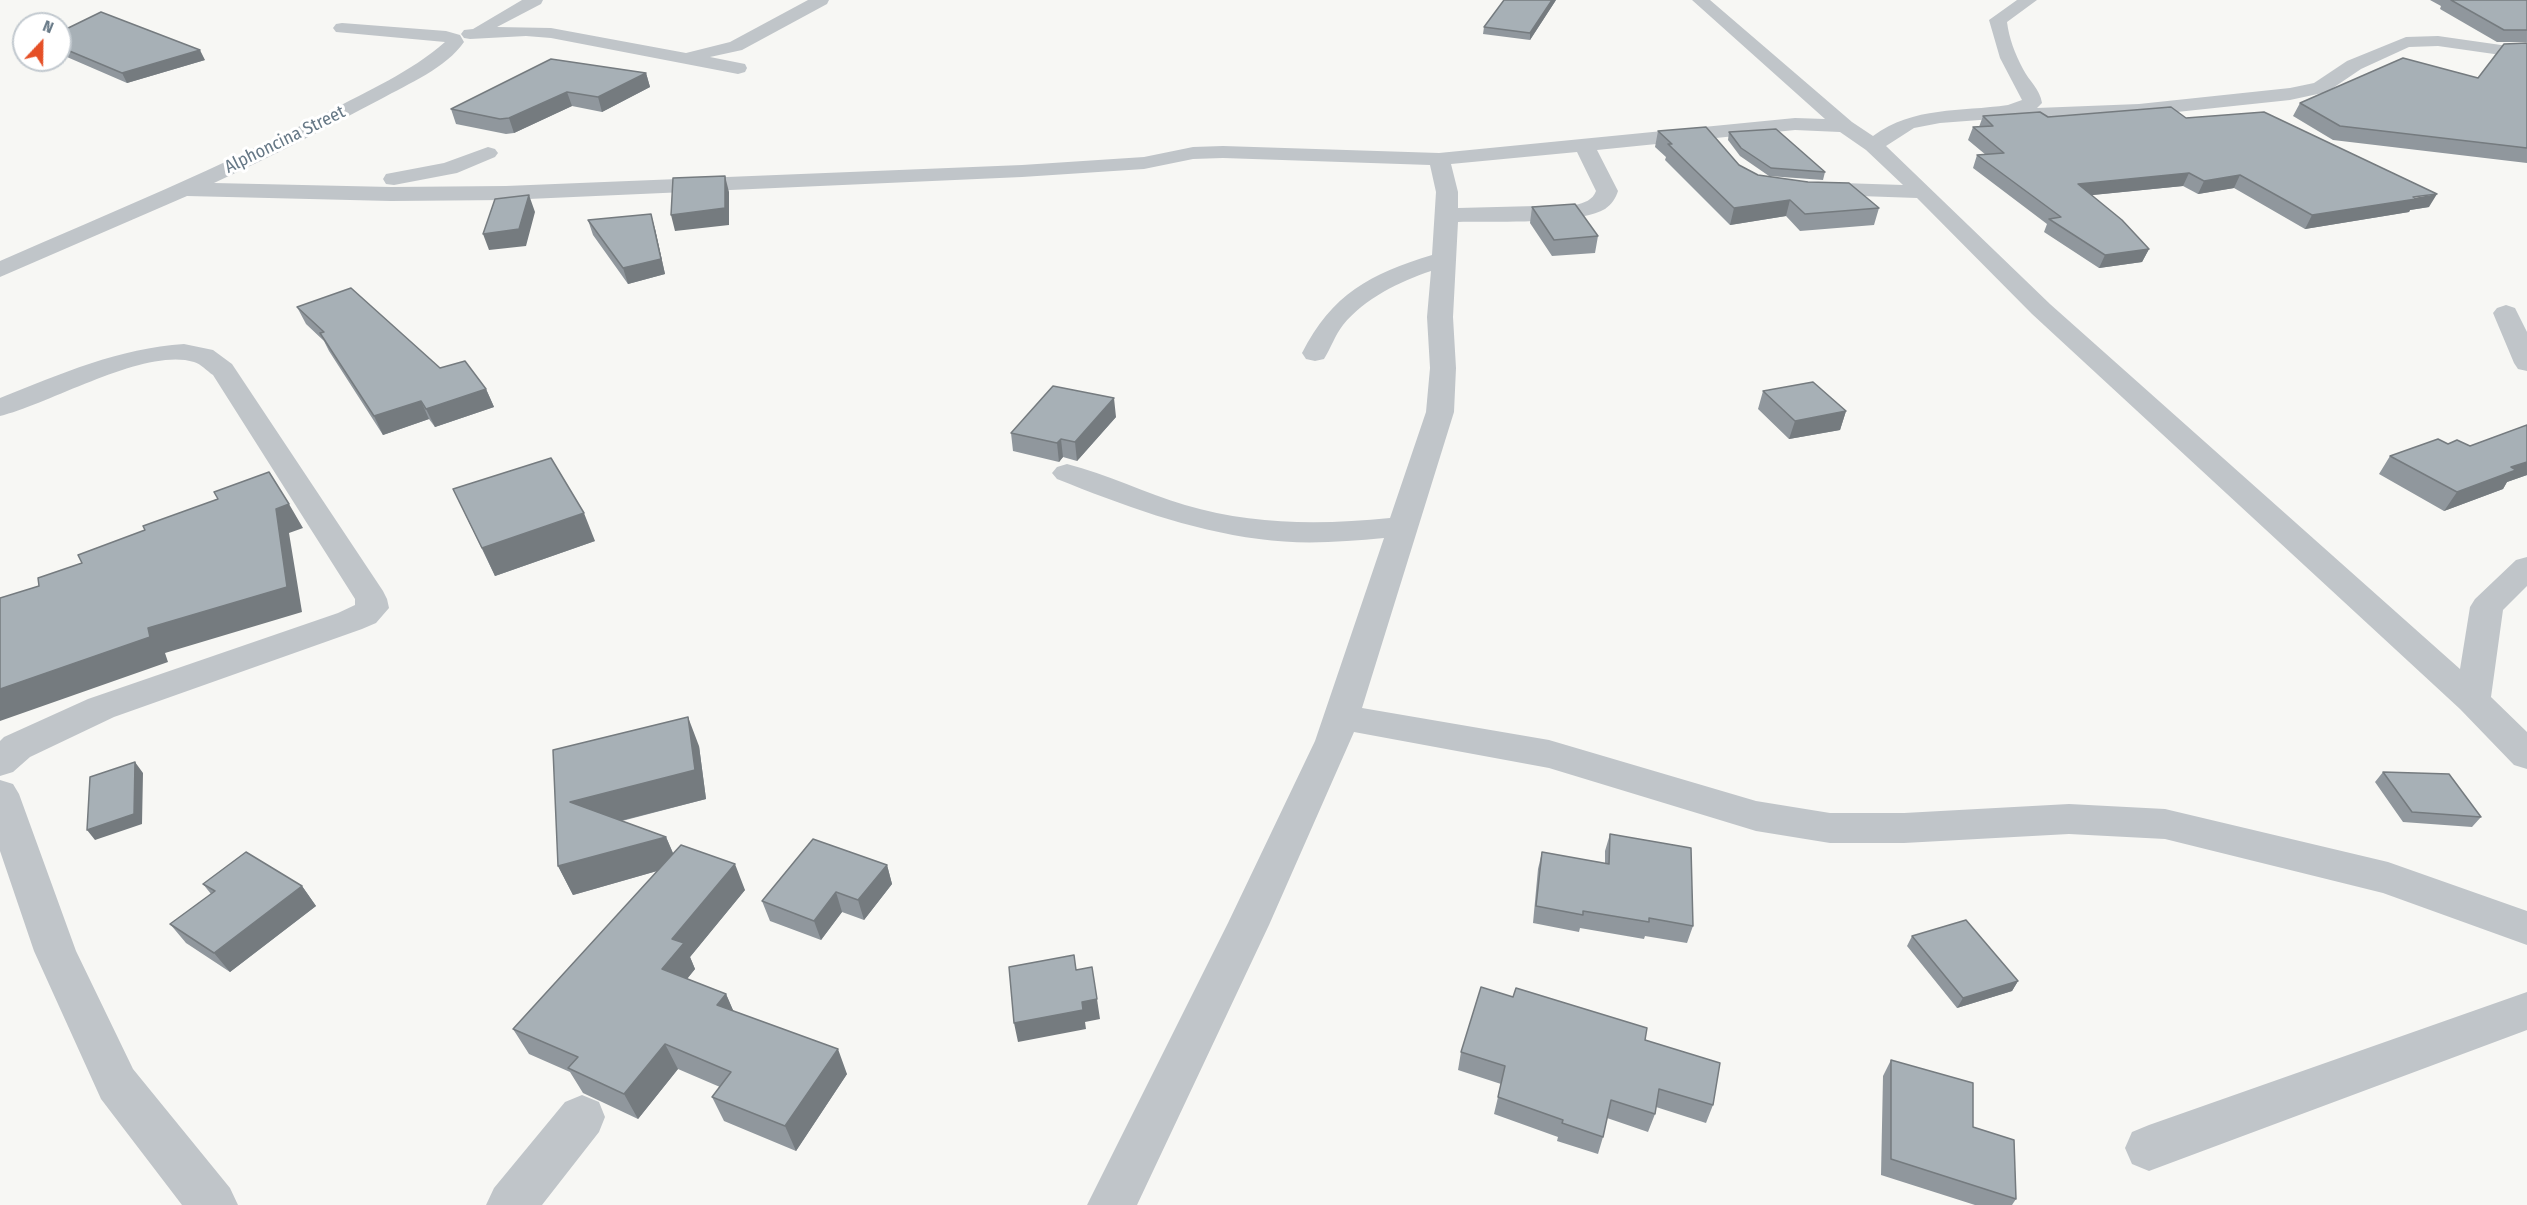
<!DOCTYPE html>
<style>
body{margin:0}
#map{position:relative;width:2527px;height:1205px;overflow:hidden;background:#f7f7f4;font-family:"Fira Sans Condensed",sans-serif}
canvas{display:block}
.north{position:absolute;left:12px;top:12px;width:60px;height:60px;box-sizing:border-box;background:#fff;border:2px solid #c2c9cf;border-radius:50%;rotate:22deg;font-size:16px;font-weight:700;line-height:24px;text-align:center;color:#667886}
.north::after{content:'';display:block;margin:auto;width:21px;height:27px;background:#e54f26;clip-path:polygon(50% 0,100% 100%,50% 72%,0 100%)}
</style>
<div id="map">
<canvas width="2527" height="1205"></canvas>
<div class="north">N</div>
</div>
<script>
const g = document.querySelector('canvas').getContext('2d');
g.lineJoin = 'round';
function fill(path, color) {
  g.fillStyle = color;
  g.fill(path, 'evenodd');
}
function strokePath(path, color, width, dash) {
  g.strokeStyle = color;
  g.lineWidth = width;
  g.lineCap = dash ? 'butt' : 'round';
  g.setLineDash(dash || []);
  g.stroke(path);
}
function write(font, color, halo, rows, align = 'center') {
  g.font = font + ' "Fira Sans Condensed",sans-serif';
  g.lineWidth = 6;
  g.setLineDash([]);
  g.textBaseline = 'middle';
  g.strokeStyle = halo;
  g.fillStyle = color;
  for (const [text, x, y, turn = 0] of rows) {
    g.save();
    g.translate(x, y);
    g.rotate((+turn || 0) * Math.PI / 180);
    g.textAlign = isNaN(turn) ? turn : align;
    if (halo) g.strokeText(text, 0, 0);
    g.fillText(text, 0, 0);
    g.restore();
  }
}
fill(new Path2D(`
 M522,0H543L541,4L497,27L551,28L686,53L730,42L808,0H829L827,4L742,50L710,57L745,64L747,68L745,72L738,74L551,38L526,36L470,39L464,38L461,34L464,30L473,29Z
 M1692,0H1710L1852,122L1873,136C1914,106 1960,112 2008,105L2022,100L2000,58L1989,20L2017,0H2037L2007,22C2009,38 2015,54 2023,69C2029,81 2040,89 2042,103L2037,108L2139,104L2290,88L2314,83L2347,61L2406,37L2438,36L2501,45L2527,44V54L2501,55L2438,46L2409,47L2361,69L2327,92L2290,100L2139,116L2063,120L1993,119L1940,123L1914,128L1886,146L2050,304L2460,669L2470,607L2475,599L2516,560L2527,557V586L2503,610L2491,697L2527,732V769L2514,765L2460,709L2032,314L1917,198L1803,194L1800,189L1803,184L1811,182L1903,185L1866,150L1840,132L1795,130L1597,150L1618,191C1616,198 1611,205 1605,209C1578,225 1491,221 1458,222L1453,317L1456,368L1454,412L1362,708L1549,740L1756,801L1830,813H1904L2069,804L2165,809L2388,862L2527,911V945L2383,893L2165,839L2069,834L1904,843H1830L1756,831L1549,768L1354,732L1269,925L1137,1205H1087L1228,923L1315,741L1384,538C1342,542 1300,545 1259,539C1189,530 1122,505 1057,479L1052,473L1057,467L1067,464C1107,474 1145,493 1185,505C1252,525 1321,525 1390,518L1426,412L1430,368L1427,317L1431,271C1399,282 1365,298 1343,325C1335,335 1331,348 1324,359L1315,361L1306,359L1302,353C1332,294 1370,274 1432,255L1436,192L1430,165L1223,158L1193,159L1144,169L1022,177L506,200L391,201L187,196L0,277V261C110,213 221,167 328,112C367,91 411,72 445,42L336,32L333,28L336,24L342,23L446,31L460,35L464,42C446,68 408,84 381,99C326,128 271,157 214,183L391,187L506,186L1022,165L1144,157L1193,147L1223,146L1439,153L1795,118L1825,119ZM1577,152L1596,191C1593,200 1584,203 1575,205L1458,208V192L1451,164Z
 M488,147L495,149L498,153L495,157L457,173L394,185L386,184L383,179L386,174L444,163Z
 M2506,305L2515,308L2527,332V371L2518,369L2514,363L2493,313L2497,308Z
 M184,344L213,350L232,364L383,591L387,599L389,608L376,623L362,629L114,717L30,757L13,772L0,776V741L4,737L88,699L338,613L355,605V599L213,375C207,371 201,364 194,362C145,347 50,404 0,416V398C60,374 120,348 184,344Z
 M0,780L13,784L19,794L76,951L133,1069L230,1188L238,1205H182L101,1099L34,951L0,851Z
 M2527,992V1030L2149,1171L2132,1164L2125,1148L2132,1132L2149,1125Z
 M582,1095L599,1102L605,1117L599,1132L542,1205H486L494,1188L565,1102Z`), '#c0c5c9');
fill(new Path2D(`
 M1556,0L1530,40L1483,34L1484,27Z
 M2430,0H2527V42H2497L2440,9L2441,6Z
 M60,32L205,60L127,83L60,54Z
 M2527,43V163L2333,140L2293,116L2300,103L2478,78Z
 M646,73L650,87L602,112L572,106L514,133L506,134L456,124L451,109Z
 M1983,116L2186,118L2429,207L2410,210L2409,212L2305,229L2234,188L2198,194L2183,186L2092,195L2149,249L2142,262L2099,268L2044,232L2047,224L1973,168L1977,155H1986L1968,140L1973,127H1979Z
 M1658,131L1739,165L1758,175L1879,208L1874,225L1800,231L1786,216L1730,225L1665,160L1666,157L1655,147Z
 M1729,132L1825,172L1823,180L1769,176L1740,156L1728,140Z
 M1532,207L1598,236L1595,253L1552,256L1530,223Z
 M588,220L655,229L665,274L628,284L593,235Z
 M297,307L486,389L494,407L435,427L429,419L383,435L329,351L324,341L306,324Z
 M1763,391L1846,411L1840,430L1789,439L1758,409Z
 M1116,417L1077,461L1063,457L1059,462L1013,451L1011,433Z
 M2527,425V475L2507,482L2503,489L2444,511L2379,474L2390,456L2470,446Z
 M453,489L595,541L495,576Z
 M699,746L706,799L622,821L666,837L673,853L745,890L690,957L695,969L687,979L726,994L733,1011L847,1074L796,1151L724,1121L712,1097L720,1087L678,1069L638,1119L583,1093L570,1072L529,1054L513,1029L657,871L573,895L558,866Z
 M2383,772L2481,817L2472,827L2403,822L2375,782Z
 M1610,834L1693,926L1687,943L1645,936L1644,939L1580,928L1579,932L1533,923L1538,869L1542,852L1605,864V851Z
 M887,865L892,884L864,920L842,912L821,940L770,921L762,901Z
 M203,884L302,886L316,906L230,972L186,943L170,924L211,894Z
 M1912,936L2018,981L2012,991L1957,1008L1907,946Z
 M1513,997L1645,1040L1713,1105L1706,1123L1656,1107L1655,1114L1648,1132L1607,1118L1603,1137L1598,1154L1557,1141L1558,1137L1494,1114L1501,1084L1458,1070L1461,1052Z
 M1891,1060L1973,1127L2016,1199L2012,1205H1975L1881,1175L1883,1076Z`), '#90979d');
fill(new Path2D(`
 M1552,0H1556L1530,40V33Z
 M200,50L205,60L127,83L122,73Z
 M646,73L650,87L602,112L598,97Z
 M567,92L572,106L514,133L509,118Z
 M2189,173L2183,186L2073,197L2078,184Z
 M2240,175L2234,188L2198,194L2204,181Z
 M725,176L729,192V225L675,231L671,215Z
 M2437,194L2429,207L2410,210L2409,212L2305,229L2312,215Z
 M529,195L535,212L526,246L489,250L483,234Z
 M1790,200L1786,216L1730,225L1734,208Z
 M651,214L655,229L665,274L628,284L623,268Z
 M2149,249L2142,262L2099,268L2105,255Z
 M486,389L494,407L435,427L426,409Z
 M1114,398L1116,417L1077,461L1075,442Z
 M421,401L429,419L383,435L374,416Z
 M1846,411L1840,430L1789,439L1795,421Z
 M1061,439L1063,457L1059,462L1057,443Z
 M2527,462V475L2507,482L2503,489L2444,511L2457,492L2511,467Z
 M289,504L303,528L289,533L302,612L165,653L168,662L0,721V689L148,628L276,509Z
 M584,513L595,541L495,576L482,548Z
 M688,717L699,746L706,799L584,830L570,802Z
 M135,762L143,773L142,824L95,840L87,830Z
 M666,837L678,865L573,895L558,866Z
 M735,864L745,890L690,957L695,969L674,995L662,969L672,939Z
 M887,865L892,884L864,920L858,900Z
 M302,886L316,906L230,972L214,953Z
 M836,892L842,912L821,940L814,921Z
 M2018,981L2012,991L1957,1008L1963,998Z
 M726,994L737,1019L717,1005Z
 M1097,999L1100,1019L1085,1022L1086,1029L1018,1042L1014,1023L1082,1002Z
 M665,1044L678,1069L638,1119L624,1094Z
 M838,1049L847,1074L796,1151L785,1126Z`), '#757b7f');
const building = new Path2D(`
 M1504,0H1552L1530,33L1484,27Z
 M2451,0H2527V30H2504Z
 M101,12L200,50L122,73L60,47V32Z
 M2527,43V148L2340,126L2300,103L2403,58L2478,78L2504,44Z
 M551,59L646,73L598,97L567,92L509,118L500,119L451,109Z
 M2171,107L2186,118L2264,112L2437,194L2413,197L2416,199L2312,215L2240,175L2204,181L2189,173L2078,184L2122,220L2149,249L2105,255L2049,219L2061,217L1977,155L2004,153L1973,127L1993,126L1983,116L2040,112L2048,117Z
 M1706,127L1739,165L1758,175L1808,182L1849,183L1879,208L1805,214L1790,200L1734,208L1668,144H1672L1658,131Z
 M1776,129L1825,172L1771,168L1741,148L1729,132Z
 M725,176V208L671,215L673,178Z
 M529,195L519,229L483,234L495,199Z
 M1575,204L1598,236L1554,240L1532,207Z
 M651,214L661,259L623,268L588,220Z
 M351,288L440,368L465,361L486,389L426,409L421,401L374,416L320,333L324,332L297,307Z
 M1813,382L1846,411L1795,421L1763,391Z
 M1053,386L1114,398L1075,442L1061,439L1057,443L1011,433Z
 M2527,425V462L2511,467L2516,470L2457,492L2390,456L2438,439L2448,444L2457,440L2470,446Z
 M551,458L584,513L482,548L453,489Z
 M269,472L289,504L276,509L287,587L148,628L150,637L0,689V598L39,586L38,578L82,563L78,555L145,530L143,526L218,499L214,492Z
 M688,717L695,770L570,802L666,837L558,866L553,750Z
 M135,762L134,814L87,830L90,777Z
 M2383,772L2449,774L2481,817L2412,812Z
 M1610,834L1691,848L1693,926L1649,918V922L1583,911V915L1536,906L1542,852L1609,864Z
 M813,839L887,865L858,900L836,892L814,921L762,901Z
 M681,845L735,864L672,939L684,943L662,969L726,994L717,1005L838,1049L785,1126L712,1097L731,1072L665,1044L624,1094L568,1068L578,1057L513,1029Z
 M246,852L302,886L214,953L170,924L215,891L203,884Z
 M1966,920L2018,981L1963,998L1912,936Z
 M1074,955L1076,970L1092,967L1097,999L1082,1002L1083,1010L1014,1023L1009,967Z
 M1481,987L1513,997L1516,988L1647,1028L1645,1040L1720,1063L1713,1105L1659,1089L1655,1114L1611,1100L1603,1137L1562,1123L1563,1120L1498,1097L1505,1066L1461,1052Z
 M1891,1060L1973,1083V1127L2014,1140L2016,1199L1891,1159Z`);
fill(building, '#a7b0b6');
strokePath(building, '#757b7f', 1.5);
write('18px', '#667886', '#fff', [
 ["Alphoncina Street",285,140,-26]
]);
</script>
